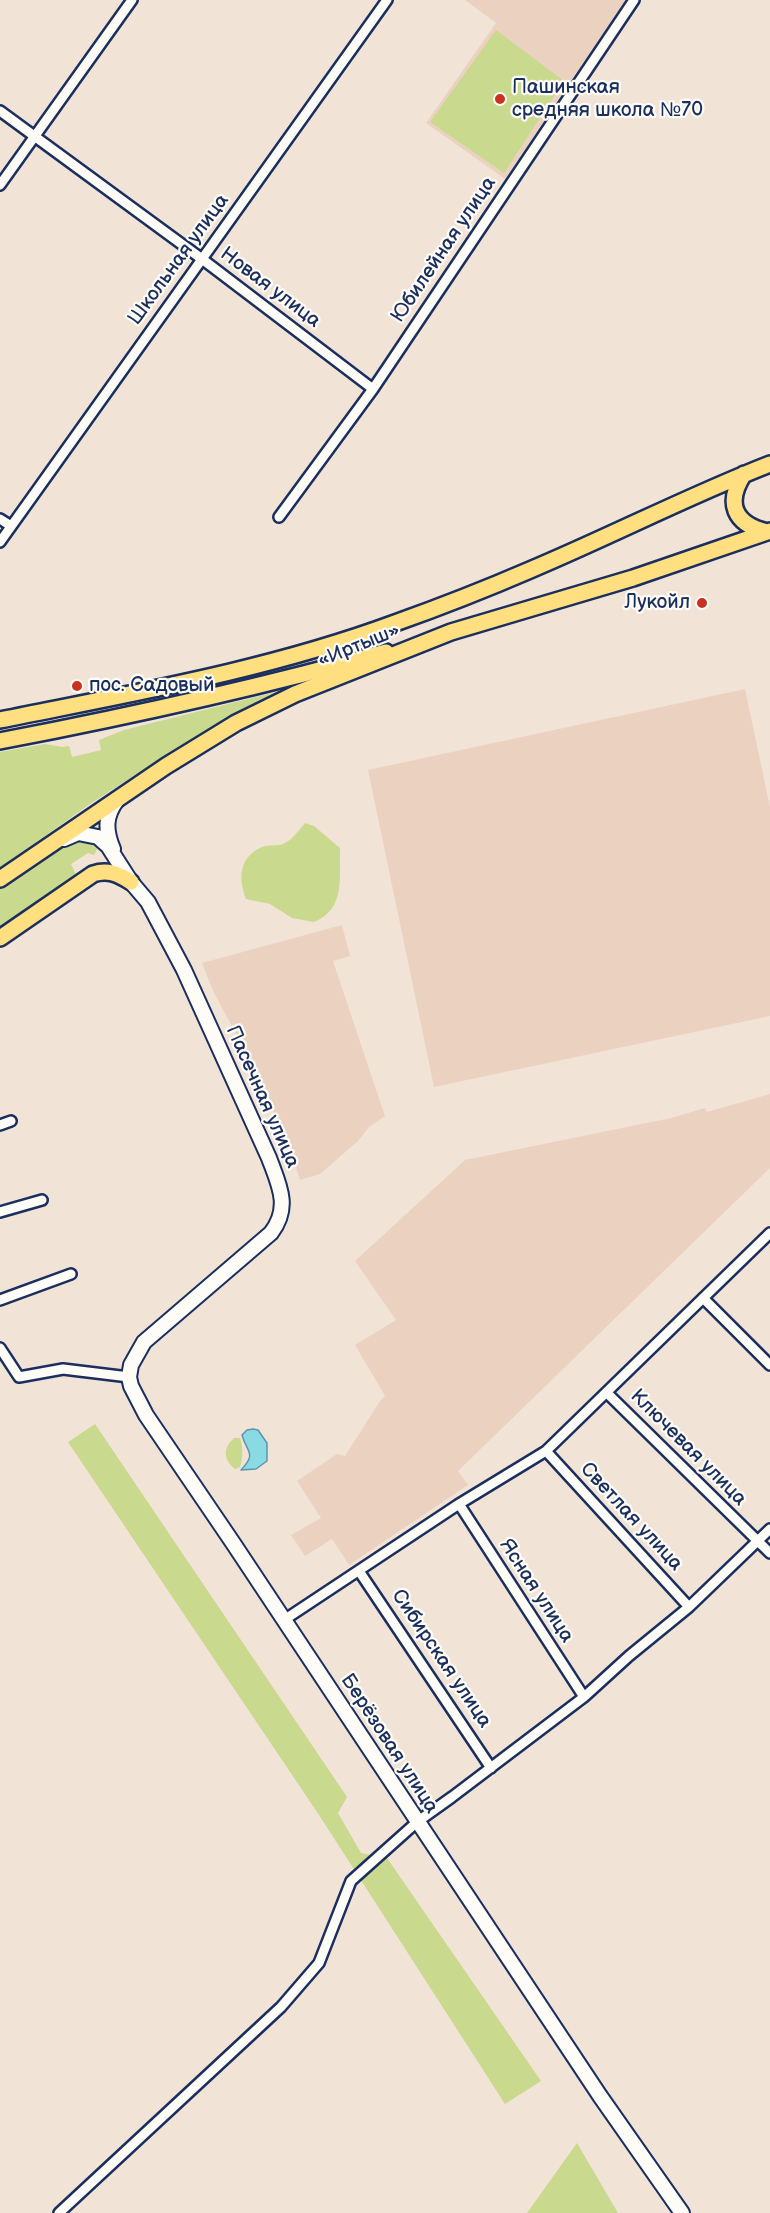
<!DOCTYPE html>
<meta charset="utf-8">
<style>
body{margin:0}
canvas{display:block;background:#f2e3d7}
</style>
<canvas width="770" height="2213"></canvas>
<script>
const g = document.querySelector('canvas').getContext('2d');
g.lineJoin = 'round';
function fill(path, color) {
  g.fillStyle = color;
  g.fill(path, 'evenodd');
}
function strokePath(path, color, width, dash) {
  g.strokeStyle = color;
  g.lineWidth = width;
  g.lineCap = dash ? 'butt' : 'round';
  g.setLineDash(dash || []);
  g.stroke(path);
}
function write(font, color, halo, rows, align = 'center') {
  g.font = font + ' "Balsamiq Sans",sans-serif';
  g.lineWidth = 4.5;
  g.setLineDash([]);
  g.textBaseline = 'middle';
  g.strokeStyle = halo;
  g.fillStyle = color;
  for (const [text, x, y, turn = 0] of rows) {
    g.save();
    g.translate(x, y);
    g.rotate((+turn || 0) * Math.PI / 180);
    g.textAlign = isNaN(turn) ? turn : align;
    if (halo) g.strokeText(text, 0, 0);
    g.fillText(text, 0, 0);
    g.restore();
  }
}
fill(new Path2D(`
 M465,0H628L574,76L505,179L426,123L496,23Z
 M745,689L770,807V1016L434,1087L368,770Z
 M342,925L350,956L333,961L385,1116L369,1127L358,1141L320,1174L300,1180L284,1130L279,1131L267,1091L214,993L202,963Z
 M770,1094V1168L458,1471L468,1485L349,1565L332,1539L305,1556L291,1535L321,1518L297,1481L337,1454L345,1456L380,1401L385,1396L355,1345L396,1320L355,1261L465,1160L671,1118L705,1108L707,1112Z`), '#ebd2c0');
fill(new Path2D(`
 M496,30L564,81L504,173L430,122Z
 M284,690L214,726L166,755L90,804L0,868V752L45,744L62,747L69,746L72,757L101,750L99,740L124,730Z
 M305,823L314,826L340,848C339,877 346,909 314,922L292,918L270,904L246,899C238,878 239,857 262,847C269,844 278,847 285,843C293,839 299,830 305,823Z
 M77,838L91,840L99,845L94,855L88,853L71,864L77,877L0,930V888L56,850Z
 M95,1424L347,1797L338,1813L361,1853L387,1858L541,2081L505,2104L319,1815L68,1442Z
 M234,1438H240C243,1446 243,1459 240,1467L235,1469C223,1459 223,1448 234,1438Z
 M577,2143L618,2213H527Z`), '#c9d98d');
const water = new Path2D(`
 M253,1429L258,1430L267,1443V1461L256,1469L241,1470C257,1453 247,1453 242,1435L247,1430Z`);
fill(water, '#89dae2');
strokePath(water, '#5d96ad', 1.5);
const minor = new Path2D(`
 M0,111L202,259L373,389
 M0,185L132,0
 M279,517L373,389L634,0
 M0,519L11,526
 M0,542L387,0
 M0,1125L11,1121
 M0,1212L42,1200
 M703,1298L770,1365
 M0,1300L71,1274
 M0,1348L19,1377L63,1369L129,1377
 M607,1393L770,1553
 M546,1451L689,1607
 M459,1504L584,1697
 M359,1571L491,1768
 M284,1620L459,1504L546,1451L770,1233
 M59,2213L281,2007L319,1963L351,1881L417,1822L452,1797L584,1697L629,1656L689,1607L770,1529`);
const secondary = new Path2D(`
 M64,839L78,833L98,837L108,846L131,882L148,902L184,970L269,1158C279,1185 291,1207 271,1233L144,1342L131,1365L129,1377L131,1386L146,1415L233,1543L600,2096L682,2213
 M113,849C105,830 105,816 117,800`);
const primary = new Path2D(`
 M0,741C130,716 258,688 386,652
 M0,938L93,874C108,869 118,874 131,882`);
const trunk = new Path2D(`
 M744,474C725,503 734,524 767,532
 M0,720C133,693 268,670 395,623C440,607 486,589 530,570C611,536 688,496 770,464
 M0,879L166,766L236,723L295,694L451,632L633,578L770,531`);
strokePath(minor, '#1b2f5e', 14);
strokePath(secondary, '#1b2f5e', 18);
strokePath(primary, '#1b2f5e', 20);
strokePath(trunk, '#1b2f5e', 20);
strokePath(minor, '#fdfcf7', 9);
strokePath(secondary, '#fdfcf7', 14);
strokePath(primary, '#ffdf80', 15);
strokePath(trunk, '#ffdf80', 15);
for (const [x, y, r, color] of [
 [500,99,6,"#c8321e"],
 [702,603,6,"#c8321e"],
 [77,686,6,"#c8321e"]
]) {
  const dot = new Path2D();
  dot.arc(x, y, r, 0, 2 * Math.PI);
  g.fillStyle = color;
  g.fill(dot);
  strokePath(dot, '#fdfcf7', 2);
}
write('20px', '#1b2f5e', '#fdfcf7', [
 ["Пашинская",512,88],
 ["средняя школа №70",512,111],
 ["Лукойл",690,603,"right"],
 ["пос. Садовый",89,686]
], 'left');
write('20px', '#1b2f5e', '#fdfcf7', [
 ["Юбилейная улица",444,250,-56],
 ["Школьная улица",179,260,-54],
 ["Новая улица",270,288,37],
 ["«Иртыш»",359,646,-22],
 ["Пасечная улица",262,1097,66],
 ["Ключевая улица",688,1448,45],
 ["Светлая улица",631,1517,47],
 ["Ясная улица",536,1591,57],
 ["Сибирская улица",441,1659,56],
 ["Берёзовая улица",389,1744,57]
]);
</script>
